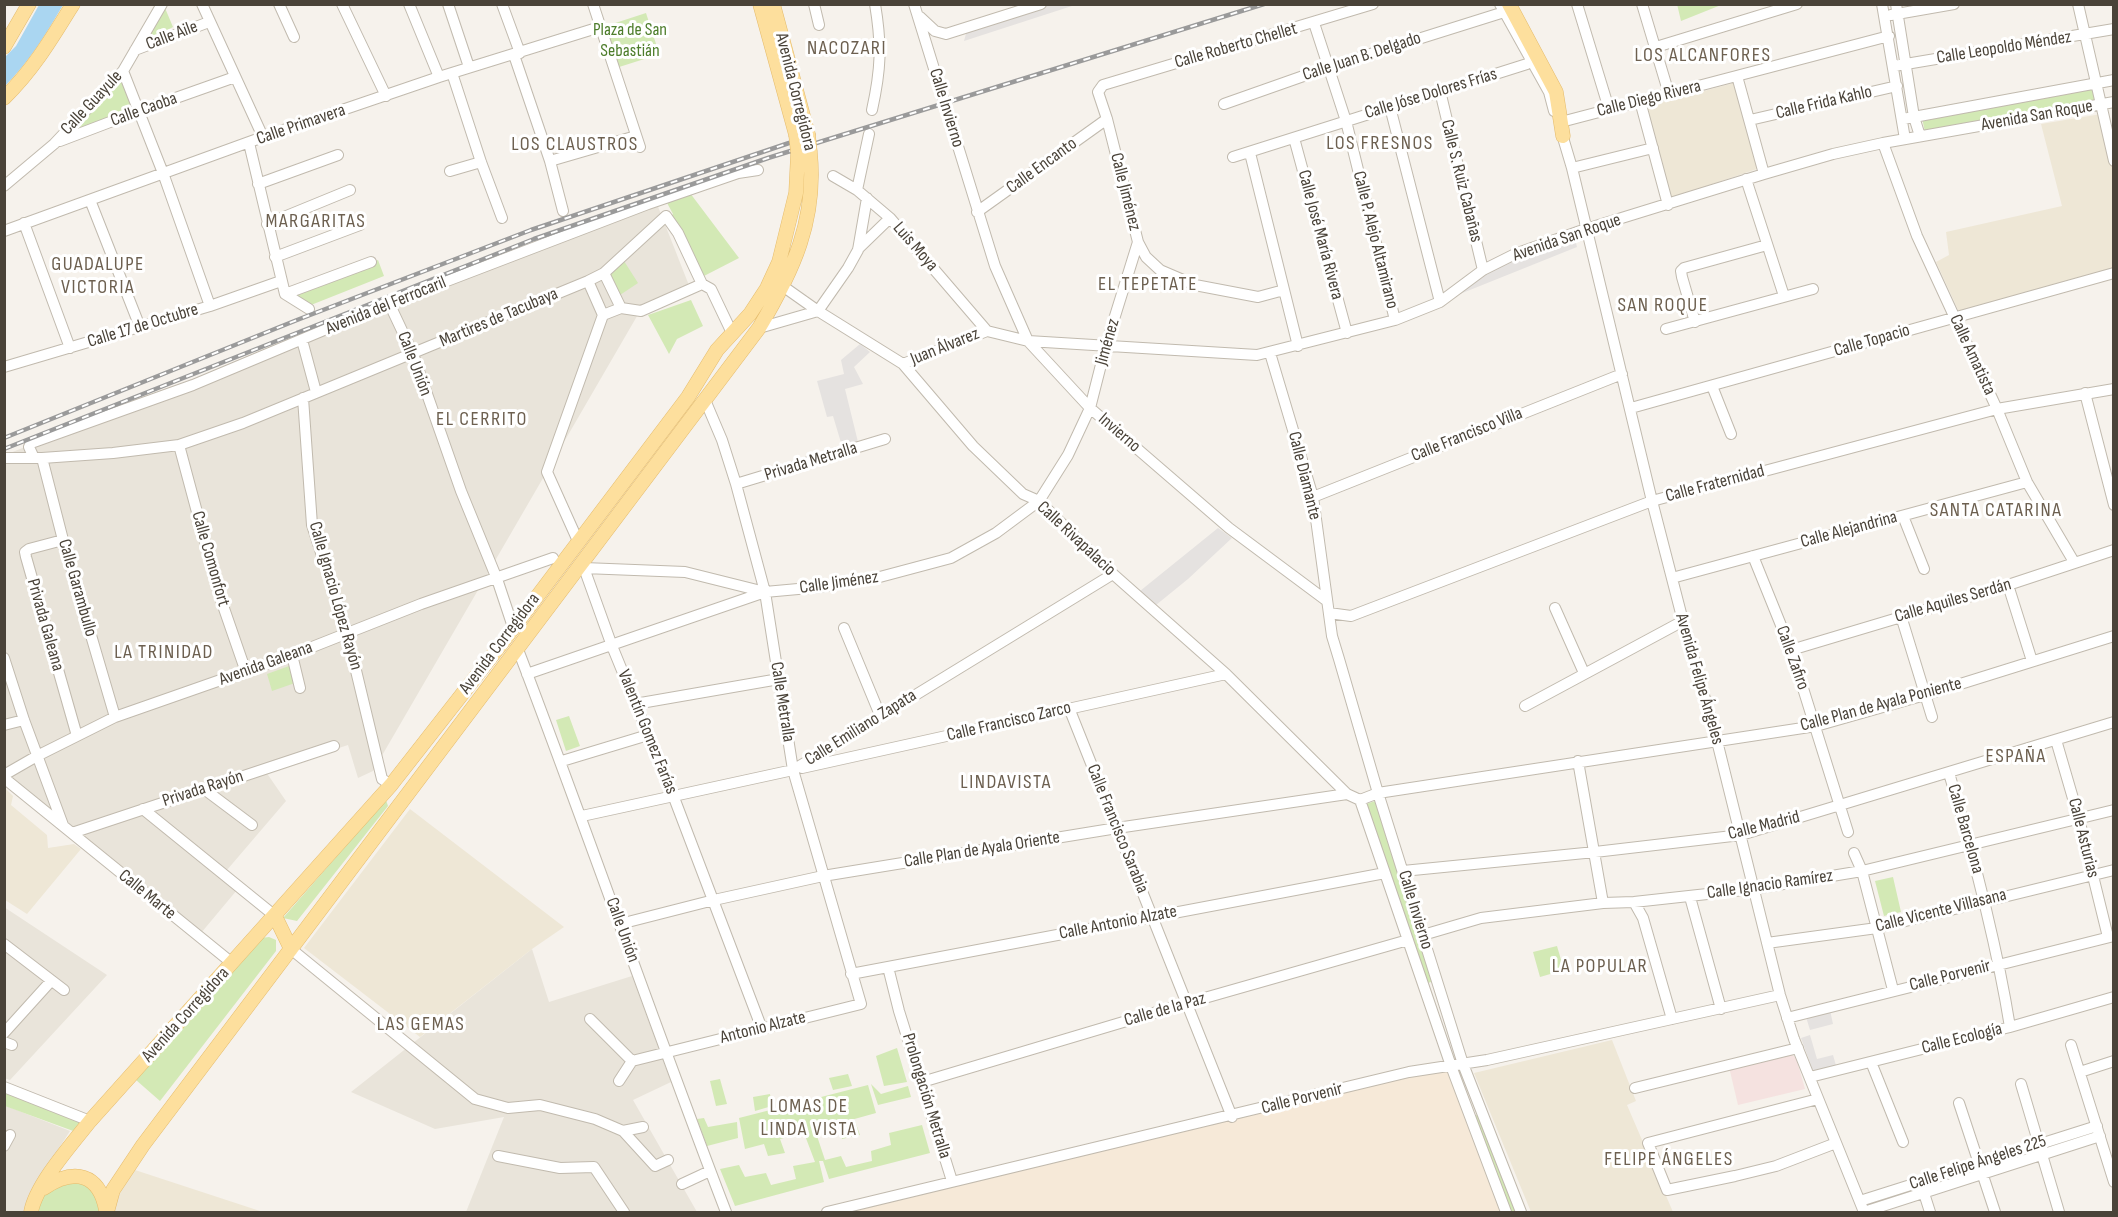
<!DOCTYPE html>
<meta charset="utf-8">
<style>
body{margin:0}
#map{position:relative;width:2118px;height:1217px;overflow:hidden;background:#f6f2ec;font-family:"Sofia Sans Condensed",sans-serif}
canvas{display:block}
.frame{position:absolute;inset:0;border:6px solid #4a4339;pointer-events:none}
</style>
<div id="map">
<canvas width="2118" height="1217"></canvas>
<div class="frame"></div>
</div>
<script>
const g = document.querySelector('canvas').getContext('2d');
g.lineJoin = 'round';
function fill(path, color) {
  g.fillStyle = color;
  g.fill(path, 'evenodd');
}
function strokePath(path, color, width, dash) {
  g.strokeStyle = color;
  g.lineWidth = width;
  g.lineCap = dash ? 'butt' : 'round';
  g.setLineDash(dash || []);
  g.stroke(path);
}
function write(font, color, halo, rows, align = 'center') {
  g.font = font + ' "Sofia Sans Condensed",sans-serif';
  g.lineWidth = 6;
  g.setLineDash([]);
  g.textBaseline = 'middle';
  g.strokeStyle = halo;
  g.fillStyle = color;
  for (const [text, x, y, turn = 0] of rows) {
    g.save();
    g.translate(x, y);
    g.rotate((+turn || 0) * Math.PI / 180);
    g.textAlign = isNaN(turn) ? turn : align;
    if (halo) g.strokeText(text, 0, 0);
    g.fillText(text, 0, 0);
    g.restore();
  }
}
fill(new Path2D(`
 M657,204L690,288L640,311L373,771L358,778L348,745L266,772L286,801L227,870L242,884L196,939L5,780V455L301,337Z
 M4,907L107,975L10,1080L4,1078Z
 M532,949L549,1002L632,976L671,1082L633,1100L697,1212H466L504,1117L435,1129L351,1092Z
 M4,1105L70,1131L34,1187L24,1212H5Z`), '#e9e4da');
fill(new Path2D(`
 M1451,1066L1506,1212H827Z`), '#f6e9d8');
fill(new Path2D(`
 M1734,83L1757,169L1671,198L1647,106Z
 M2101,114L2113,167V269L1960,314L1936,262L1949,255L1946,232L2062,206L2041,124Z
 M5,788L13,796L11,805L47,835L48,848L74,844L81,849L27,914L5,900Z
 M410,809L564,927L532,949L420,1037L304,948Z
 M1612,1040L1636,1101L1627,1105L1673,1212H1531L1474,1073Z
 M135,1170L263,1212H112L120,1193Z`), '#eee7d6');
fill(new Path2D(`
 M1787,1053L1796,1057L1805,1089L1738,1105L1729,1067Z`), '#f5e2e0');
fill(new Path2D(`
 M1677,4H1721V5L1681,21Z
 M165,8L173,27L142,43Z
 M646,13L658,50L657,55L616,68L603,27Z
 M122,77L135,109L59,140Z
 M2097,87L2100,103L1925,132L1922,118Z
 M690,193L739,258L704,276L671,216L673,214L666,201Z
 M378,260L384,276L311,305L291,295Z
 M624,261L638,283L620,295L606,272Z
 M691,300L703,326L677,339L669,354L648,315Z
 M289,666L295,683L272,691L267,674Z
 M569,716L580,746L566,751L556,720Z
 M386,800L388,806L297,921L283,918Z
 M1375,801L1434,981L1425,984L1366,804Z
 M1893,877L1901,912L1884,916L1875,881Z
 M269,937L276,940V951L160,1101L136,1080L261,938Z
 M1557,946L1564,970L1540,977L1533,952Z
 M897,1048L907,1082L884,1086L876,1056Z
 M848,1074L852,1086L833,1090L829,1078Z
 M720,1079L727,1104L716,1106L710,1081Z
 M871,1084L881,1094L908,1086L911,1097L878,1105Z
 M868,1085L876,1113L815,1130L825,1160L841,1156L846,1167L872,1161L871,1151L891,1145L889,1133L922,1125L930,1153L829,1179L823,1161H819L824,1182L735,1206L720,1169L739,1165L745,1177L766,1173L771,1185L796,1179L793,1166L815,1162L804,1133L780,1139L785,1153L768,1156L764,1144L745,1149L739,1118Z
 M4,1092L84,1122L76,1132L5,1106Z
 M770,1094L772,1106L755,1111L753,1097Z
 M1479,1114L1516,1212H1508L1473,1117Z
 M704,1118L708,1127L737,1122L738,1138L707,1146L697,1119Z
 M855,1121L860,1135L842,1139L839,1125Z
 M81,1176L107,1212H31L40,1190Z`), '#d3e9b5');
fill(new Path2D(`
 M1044,5H1075L964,41L967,30Z
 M1574,235L1577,247L1440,302L1483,270Z
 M860,344L870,352L854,367L863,384L845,389L858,442L842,446L833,416L827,417L817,381L844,374L841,360Z
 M1218,528L1232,538L1188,579L1156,605L1140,591Z
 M1830,1010L1833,1024L1810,1030L1806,1017Z
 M1810,1035L1817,1059L1833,1055L1837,1069L1814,1074L1801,1038Z`), '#e5e2e0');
fill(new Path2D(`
 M39,5H63C46,34 29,62 5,86V57L16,46Z`), '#aad6f1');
const minor = new Path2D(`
 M202,4L263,137
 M279,4L294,37
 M342,4L386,96
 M409,4L439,77
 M448,4L469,67
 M502,4L520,53
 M593,4L640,147
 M814,4L819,25
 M914,4L995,266L1028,341L1090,408L1229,528L1327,601
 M1500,4L1549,92L1554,111
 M1577,4L1609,109
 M1642,4L1669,94
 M1882,4L1905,139
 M1896,4L1914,117L1920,136
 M2078,4L2114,161
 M1891,15L1954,4
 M920,17L935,31L946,34L1041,4
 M1314,23L1346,121L1395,320
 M1656,47L1797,4
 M135,50L209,22
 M514,55L550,161L563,211
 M1894,66L2114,29
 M123,71L163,173L210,306
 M452,73L481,162L502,218
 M1737,76L1764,174
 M1440,91L1483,270
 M1640,101L1668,205
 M1224,104L1329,67L1501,13
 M1390,107L1440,302
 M872,110C881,69 882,46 875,4
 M1903,119L2114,80
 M1750,120L1897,86
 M1561,122L1889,36
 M1561,131L1572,168L1652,501L1683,621L1717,741L1780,995L1794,1039L1864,1212
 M1294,138L1347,333
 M60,141L139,111L235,77
 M249,143L285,294
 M1883,143L1917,236L1997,409L2027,482L2074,562
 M1250,153L1298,346
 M1233,157L1527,64
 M550,161L636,136
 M1572,168L1653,148
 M450,171L481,162
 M833,176L857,190L890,218L987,331
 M1746,179L1784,296
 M258,184L338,155
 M4,186L54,144L123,71L162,4
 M857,190L869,134
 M90,200L140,327
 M977,212L1107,119
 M666,216L678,233L702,284
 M24,223L70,348
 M267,224L350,190
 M4,231L263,137L439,77L600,27
 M858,249L890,218
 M275,257L360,225
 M604,273L621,308
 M588,281L603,315
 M784,287L818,311L903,364L973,446L1023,494L1039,501L1113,574L1226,674L1347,794L1360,800
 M1284,290L1258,297L1195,285L1160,270L1146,257L1138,242L1107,119L1098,92L1103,85L1373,4
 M285,294L371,262
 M285,294L309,309
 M389,303L413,354L461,491L497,579L513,627
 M818,311L848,268L858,250L867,198
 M603,315L621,308L641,311L702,284L711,289L732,333
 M1695,322L1682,277L1681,271L1684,268L1767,245
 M759,328L818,311
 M1666,329L1813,289
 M987,331L1028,341L1257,355L1395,320L1440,302L1483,270L1515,254L1586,229L1764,174L1833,154L1883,143L2114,102
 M302,340L316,392
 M1270,353L1313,497L1332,636L1339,659L1378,793L1463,1064L1521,1212
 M903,364L987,331
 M4,367L210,306L281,281
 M1712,386L1731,434
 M2085,393L2114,505
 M303,398L312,525L347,633L382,779L391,785
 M1631,408L2114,273
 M179,445L219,594L246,672
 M6,458H42L113,453L179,445L243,423L588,281L604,273L666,216
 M34,458L29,447L31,443L193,385L379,307L648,204L738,173L758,170
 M42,458L63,540L115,717
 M736,484L885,439
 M1313,497L1622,374
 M1903,516L1924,569
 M63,540L29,549L25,552L26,557L77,736
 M578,541L547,472L603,315
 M1753,556L1791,650L1848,832
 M580,566L584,568L612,646L673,795L762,1029
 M584,568L685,572L765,592
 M1672,578L2027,482
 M2008,585L2032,661
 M1555,608L1584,673
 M1329,613L1351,616L1652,501L1997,409L2114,389
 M1901,616L1932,717
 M844,628L880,715
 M517,647C589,835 654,1025 726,1212
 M1791,650L2008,585L2114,550
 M292,655L300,688
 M4,658L24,720L63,825
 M527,674L765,592L820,587L876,578L951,558L996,533L1039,501L1068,455L1090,408L1106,345L1138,242
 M635,704L779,679
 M1525,706L1683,621
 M1069,708L1232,1117
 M4,725L24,720
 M2056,740L2079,819L2108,937
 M562,761L648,735
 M1578,761L1603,903
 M802,768L1226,674
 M1949,773C1974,857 1996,940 2010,1027
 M4,775L37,756L115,717L292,655L421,604L553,558
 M4,778L232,963
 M204,789L252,825
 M1360,800L1378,793L1816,726L1925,695L2114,636
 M1360,800L1451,1066L1506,1212
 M143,809L275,916
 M582,816L793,770L1113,574
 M72,833L334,746
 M1854,853L1862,871L1893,990
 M1403,871L1595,852L1741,835L2114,722
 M1690,897L1721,1009
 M1634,902L1643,918L1672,1019
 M620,924L714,900L823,876L1117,828L1347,794
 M1423,935L1481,918L1603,903L1634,902L1753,889L1862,871L2114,810
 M1767,943L1877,928L2114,870
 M4,944L64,990
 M291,949L475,1099L508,1108L540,1105L595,1119L623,1131L643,1127
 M888,967L899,1011L952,1181
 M851,974L1385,873
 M1787,1018L2114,936
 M590,1019L632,1061
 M4,1033L51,981
 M4,1042L12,1045
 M2071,1045L2114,1182
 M1871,1062L1903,1142
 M2080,1072L2114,1061
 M1810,1077L2010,1027L2114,997
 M619,1081L632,1061L861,1004L793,770L765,592L736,484L722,440L705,400
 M922,1082L1187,1003L1408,940
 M2021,1084L2059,1212
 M4,1087L90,1121
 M1635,1088L1798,1048
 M1818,1099L1648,1143L1667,1190L1735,1176L1776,1166L1836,1143
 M1959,1103L1995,1212
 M623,1131L655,1166L668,1160
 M4,1146L10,1135
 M498,1156L560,1168L594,1167L624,1212
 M682,1184L710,1171
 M1922,1187L1930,1212
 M1860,1201L2097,1126
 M827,1212L1409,1072L1487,1060L1780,995
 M1864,1212L2100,1136`);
const major = new Path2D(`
 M760,4L796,135
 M773,4L808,134
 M1509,4L1556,92L1563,136
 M4,47L29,4
 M4,98C33,70 52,38 73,4
 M275,916L291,949
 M44,1188C74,1168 99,1173 106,1210
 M31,1212C36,1184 72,1144 90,1121L391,785L499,647L688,397L717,350L750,314L767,288L779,262L796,193L798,153
 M107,1212L113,1190L143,1145L759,328C793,271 817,220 810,152`);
strokePath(minor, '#c1baae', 12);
strokePath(major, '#e4bb6c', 15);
strokePath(minor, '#fff', 10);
strokePath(major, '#fddf9d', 14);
const rail = new Path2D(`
 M4,438L297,320L531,230L789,143
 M4,449L534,239L768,158L1264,4`);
strokePath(rail, '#9a9a9a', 4.5);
strokePath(rail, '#fff', 2, [7]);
const majorBridge = new Path2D(`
 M808,134L810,152
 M796,135L798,153`);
strokePath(majorBridge, '#e4bb6c', 15, []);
strokePath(majorBridge, '#fddf9d', 14);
write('18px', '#4d7d2b', '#fff', [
 ["Plaza de San",630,30],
 ["Sebastián",630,51]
]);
write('18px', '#4a4339', '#fff', [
 ["Calle Aile",172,36,-21],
 ["Calle Roberto Chellet",1236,46,-16],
 ["Calle Leopoldo Méndez",2004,48,-9],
 ["Calle Juan B. Delgado",1362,57,-18],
 ["Avenida Corregidora",795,92,76],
 ["Calle Jóse Dolores Frías",1431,94,-17],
 ["Calle Diego Rivera",1649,99,-14],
 ["Calle Guayule",92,103,-47],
 ["Calle Frida Kahlo",1824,103,-13],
 ["Calle Invierno",946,108,73],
 ["Calle Caoba",144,110,-20],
 ["Avenida San Roque",2037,116,-10],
 ["Calle Primavera",301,125,-19],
 ["Calle Encanto",1042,166,-36],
 ["Calle S. Ruiz Cabañas",1461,181,76],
 ["Calle Jiménez",1125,192,76],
 ["Calle José María Rivera",1320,235,75],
 ["Avenida San Roque",1567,238,-19],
 ["Calle P. Alejo Altamirano",1375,240,76],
 ["Luis Moya",915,247,49],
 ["Avenida del Ferrocaril",386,306,-22],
 ["Martires de Tacubaya",499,318,-23],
 ["Calle 17 de Octubre",143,326,-17],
 ["Calle Topacio",1872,341,-16],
 ["Jiménez",1108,342,-74],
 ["Juan Álvarez",945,347,-22],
 ["Calle Amatista",1972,355,65],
 ["Calle Unión",414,364,69],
 ["Invierno",1119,433,41],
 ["Calle Francisco Villa",1467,435,-22],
 ["Privada Metralla",811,462,-17],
 ["Calle Diamante",1304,476,76],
 ["Calle Fraternidad",1715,484,-15],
 ["Calle Alejandrina",1849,530,-15],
 ["Calle Rivapalacio",1076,539,43],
 ["Calle Comonfort",210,559,74],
 ["Calle Jiménez",839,583,-8],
 ["Calle Garambullo",77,588,74],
 ["Calle Ignacio López Rayón",335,596,74],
 ["Calle Aquiles Serdán",1953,601,-16],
 ["Privada Galeana",45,625,74],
 ["Avenida Corregidora",500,644,-53],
 ["Calle Zafiro",1792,658,70],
 ["Avenida Galeana",266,664,-20],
 ["Avenida Felipe Ángeles",1699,679,74],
 ["Calle Metralla",782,702,81],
 ["Calle Plan de Ayala Poniente",1881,705,-15],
 ["Calle Francisco Zarco",1009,722,-13],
 ["Calle Emiliano Zapata",861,728,-32],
 ["Valentín Gomez Farías",647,732,68],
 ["Privada Rayón",203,789,-18],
 ["Calle Madrid",1764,826,-14],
 ["Calle Francisco Sarabia",1117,829,68],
 ["Calle Barcelona",1965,829,74],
 ["Calle Asturias",2083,838,76],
 ["Calle Plan de Ayala Oriente",982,850,-9],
 ["Calle Ignacio Ramírez",1770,885,-8],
 ["Calle Marte",147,895,39],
 ["Calle Invierno",1415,910,73],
 ["Calle Vicente Villasana",1941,911,-14],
 ["Calle Antonio Alzate",1118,923,-11],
 ["Calle Unión",622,930,70],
 ["Calle Porvenir",1950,976,-14],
 ["Calle de la Paz",1165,1010,-16],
 ["Avenida Corregidora",186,1015,-48],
 ["Antonio Alzate",763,1028,-14],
 ["Calle Ecología",1962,1039,-14],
 ["Prolongación Metralla",926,1096,73],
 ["Calle Porvenir",1302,1099,-14],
 ["Calle Felipe Ángeles 225",1978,1163,-18]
]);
g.letterSpacing = '1.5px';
write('20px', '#6d6050', '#fff', [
 ["NACOZARI",847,49],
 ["LOS ALCANFORES",1703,56],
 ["LOS FRESNOS",1380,144],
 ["LOS CLAUSTROS",575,145],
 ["MARGARITAS",316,222],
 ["GUADALUPE",98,265],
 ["VICTORIA",98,288],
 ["EL TEPETATE",1148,285],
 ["SAN ROQUE",1663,306],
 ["EL CERRITO",482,420],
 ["SANTA CATARINA",1996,511],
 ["LA TRINIDAD",164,653],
 ["ESPAÑA",2016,757],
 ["LINDAVISTA",1006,783],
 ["LA POPULAR",1600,967],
 ["LAS GEMAS",421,1025],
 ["LOMAS DE",809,1107],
 ["LINDA VISTA",809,1130],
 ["FELIPE ÁNGELES",1669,1160]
]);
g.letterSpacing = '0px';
</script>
